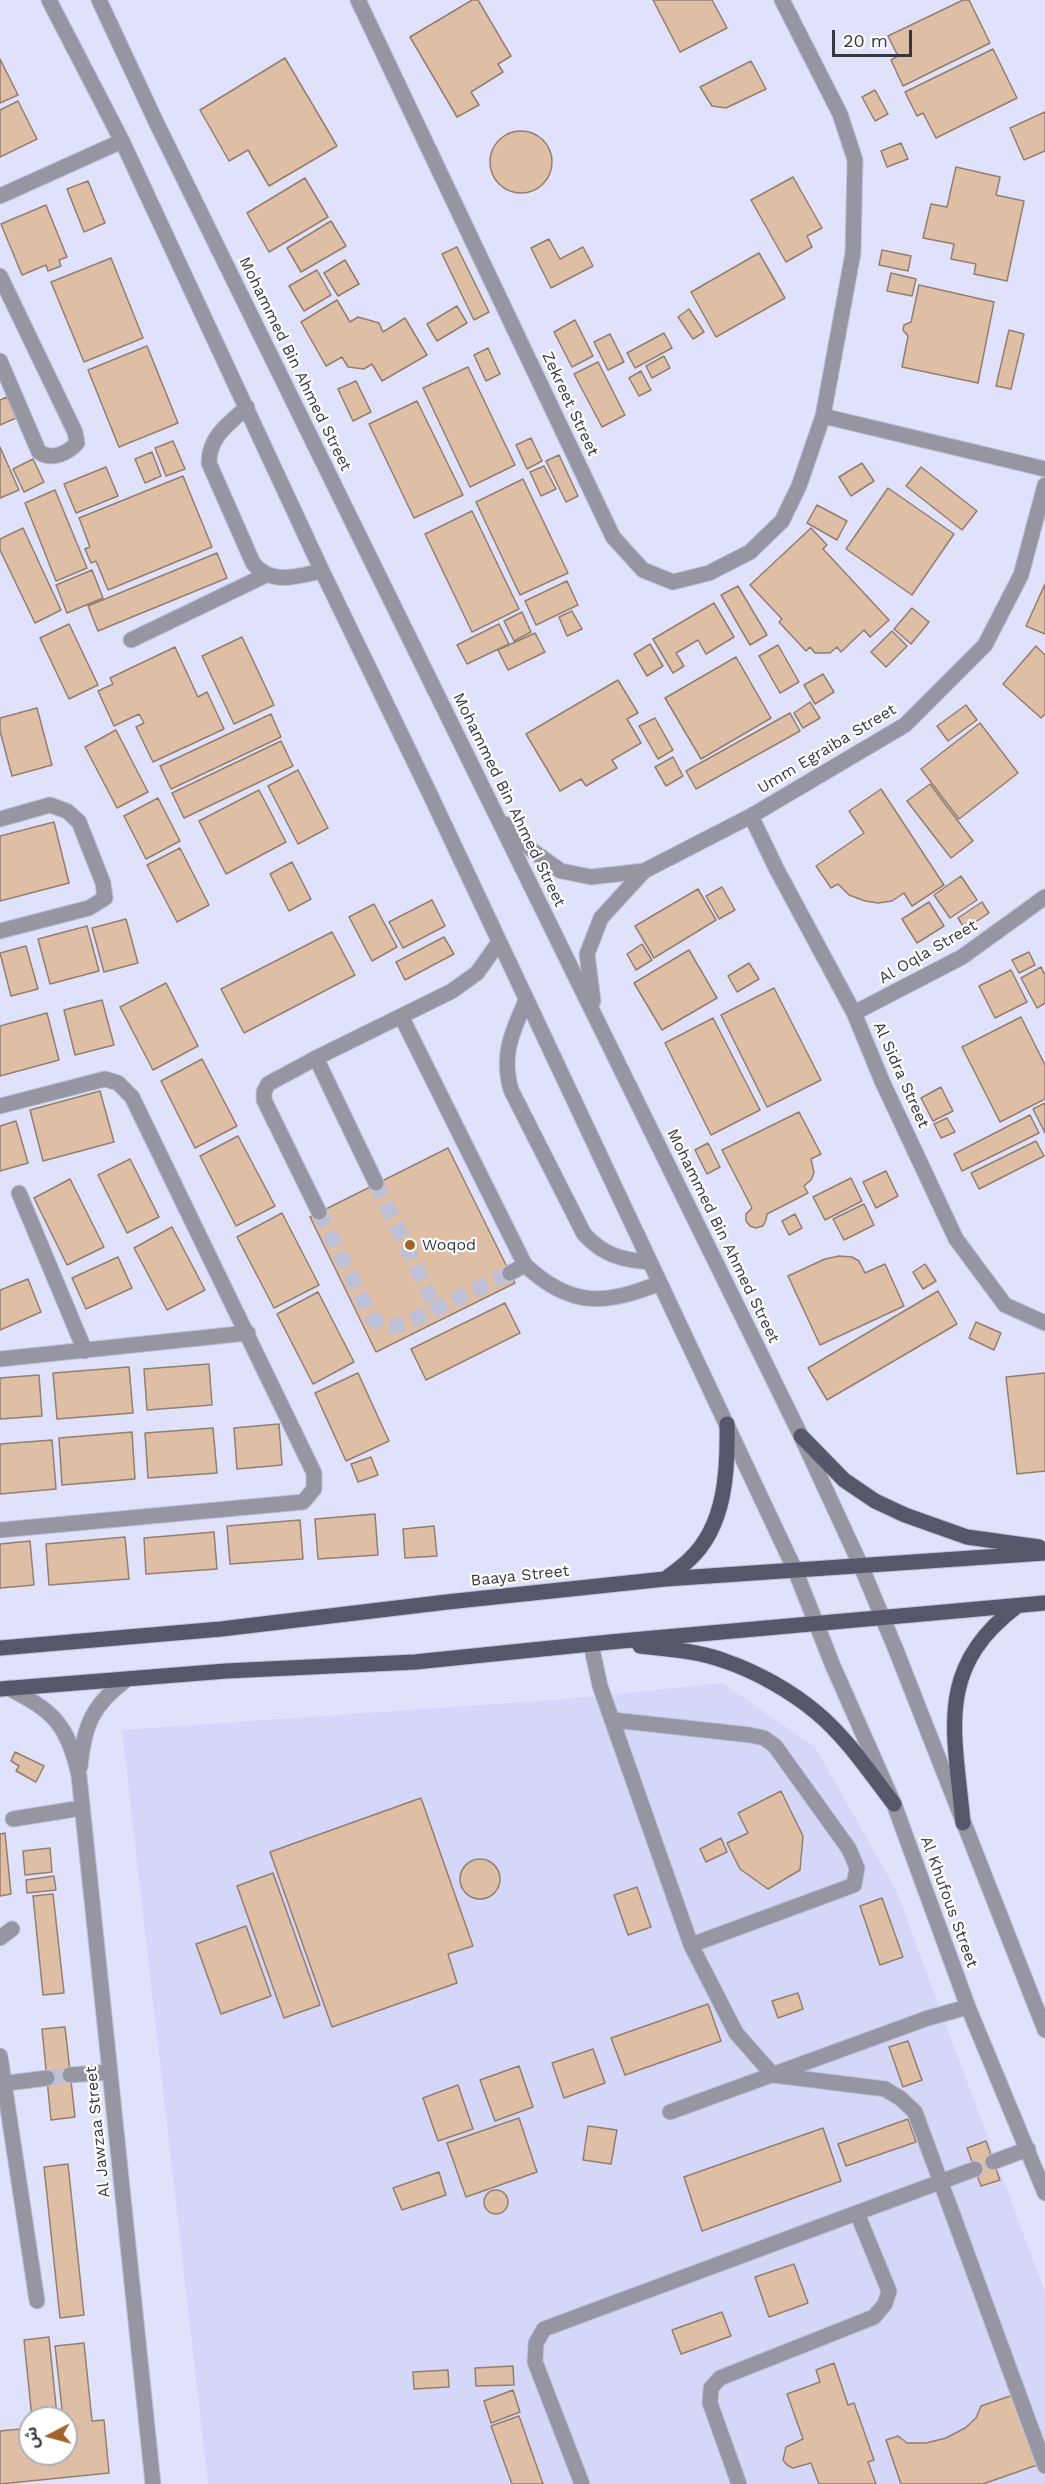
<!DOCTYPE html>
<meta charset="utf-8">
<style>
body{margin:0}
#map{position:relative;width:1045px;height:2484px;overflow:hidden;background:#e0e2fc;font-family:"Work Sans","Noto Sans Arabic",sans-serif}
canvas{display:block}
.north{position:absolute;left:18px;top:2406px;width:60px;height:60px;box-sizing:border-box;background:#fff;border:2px solid #afafb3;border-radius:50%;rotate:264deg;font-size:16px;font-weight:700;line-height:24px;text-align:center;color:#363741}
.north::after{content:'';display:block;margin:auto;width:21px;height:27px;background:#a3632c;clip-path:polygon(50% 0,100% 100%,50% 72%,0 100%)}
.scale{position:absolute;left:832px;top:30px;width:80px;height:27px;box-sizing:border-box;border:3px solid #363741;border-top:0;padding-left:8px;font-size:18px;line-height:21px;white-space:nowrap;color:#363741;-webkit-text-stroke:4px #fff;paint-order:stroke}
</style>
<div id="map">
<canvas width="1045" height="2484"></canvas>
<div class="north">ش</div>
<div class="scale">20 m</div>
</div>
<script>
const g = document.querySelector('canvas').getContext('2d');
g.lineJoin = 'round';
function fill(path, color) {
  g.fillStyle = color;
  g.fill(path, 'evenodd');
}
function strokePath(path, color, width, dash) {
  g.strokeStyle = color;
  g.lineWidth = width;
  g.lineCap = dash ? 'butt' : 'round';
  g.setLineDash(dash || []);
  g.stroke(path);
}
function write(font, color, halo, rows, align = 'center') {
  g.font = font + ' "Work Sans",sans-serif';
  g.lineWidth = 4.5;
  g.setLineDash([]);
  g.textBaseline = 'middle';
  g.strokeStyle = halo;
  g.fillStyle = color;
  for (const [text, x, y, turn = 0] of rows) {
    g.save();
    g.translate(x, y);
    g.rotate((+turn || 0) * Math.PI / 180);
    g.textAlign = isNaN(turn) ? turn : align;
    if (halo) g.strokeText(text, 0, 0);
    g.fillText(text, 0, 0);
    g.restore();
  }
}
fill(new Path2D(`
 M722,1683L815,1747L896,1890L1045,2292V2484H208L122,1730L567,1699Z`), '#d5d7f9');
const building = new Path2D(`
 M472,0H478L511,56L498,64L503,72L471,92L479,105L457,117L410,37Z
 M653,0H712L727,28L680,52Z
 M963,0H969L990,43L903,86L891,60L898,56L888,36Z
 M993,49L1017,98L936,138L923,113L917,116L905,92Z
 M285,58L337,146L269,186L248,150L229,161L200,110Z
 M0,59L18,95L0,103Z
 M751,61L766,89L726,108L712,106L700,87Z
 M875,90L888,114L875,121L862,97Z
 M18,101L37,139L0,157V110Z
 M1045,112V151L1024,160L1010,128Z
 M490 162a31 31 0 1 1 62 0a31 31 0 1 1-62 0Z
 M901,143L908,159L887,167L881,151Z
 M956,167L1000,177L996,195L1024,201L1007,281L974,274L976,264L951,259L954,244L923,238L931,204L947,207Z
 M793,177L822,228L807,236L812,247L786,262L751,200Z
 M305,178L328,217L269,252L247,213Z
 M88,181L105,223L84,232L67,189Z
 M46,205L67,257L59,260L61,266L48,271L46,265L22,275L1,224Z
 M331,221L346,246L301,272L287,248Z
 M549,239L560,259L583,247L593,266L551,288L531,248Z
 M457,247L489,312L474,320L442,254Z
 M882,250L911,256L908,271L879,265Z
 M759,253L785,298L716,337L691,292Z
 M111,258L143,338L84,362L51,282Z
 M345,260L359,284L338,296L324,273Z
 M317,270L331,295L304,311L289,286Z
 M891,273L916,279L912,296L887,291Z
 M919,285L994,302L978,383L902,367L908,336L903,330L904,325L911,322Z
 M337,300L350,322L358,317L379,323L383,332L405,318L427,355L382,381L372,364L364,369L348,367L342,357L326,366L301,322Z
 M457,306L467,323L437,341L427,324Z
 M689,309L704,332L693,339L678,317Z
 M575,320L593,356L572,367L554,332Z
 M1009,330L1024,334L1011,389L996,386Z
 M664,333L672,348L635,368L627,353Z
 M610,334L624,362L608,370L594,342Z
 M147,346L178,423L119,447L88,370Z
 M488,348L500,374L486,381L474,355Z
 M664,356L670,368L652,378L646,366Z
 M598,362L625,415L602,427L574,374Z
 M468,367L515,465L470,487L423,388Z
 M641,371L651,390L639,396L629,378Z
 M356,381L371,412L353,421L338,389Z
 M7,397L16,418L0,425V400Z
 M417,401L463,495L414,518L369,424Z
 M531,438L542,461L527,469L516,445Z
 M173,441L185,469L166,476L155,448Z
 M0,447L19,490L0,498Z
 M152,452L161,476L145,483L135,459Z
 M559,455L578,496L566,502L546,461Z
 M33,459L44,482L24,492L13,469Z
 M862,463L874,481L851,496L839,477Z
 M544,466L556,489L541,496L530,472Z
 M106,467L118,496L76,513L64,484Z
 M921,467L977,511L962,530L906,486Z
 M183,476L212,547L108,590L96,561L91,563L85,549L90,547L79,518Z
 M523,479L568,573L520,595L476,502Z
 M888,488L954,534L912,595L846,549Z
 M55,490L87,568L56,581L25,503Z
 M817,505L847,521L837,540L807,523Z
 M472,511L519,609L472,632L425,534Z
 M23,528L61,610L35,623L0,550V539Z
 M811,528L827,545L823,549L889,620L870,637L864,630L841,652L837,647L830,653H815L810,647L806,651L779,622L782,619L750,585Z
 M217,553L227,578L98,631L88,606Z
 M92,570L103,598L67,613L56,585Z
 M567,581L578,605L536,625L525,601Z
 M1045,584V634L1026,626Z
 M738,586L767,635L750,645L721,595Z
 M714,603L734,637L706,654L698,640L676,653L684,666L673,673L653,639Z
 M912,608L929,622L911,644L894,629Z
 M572,611L582,629L567,636L559,617Z
 M522,612L531,632L514,641L504,621Z
 M69,624L98,685L69,699L40,638Z
 M499,624L509,644L467,664L457,645Z
 M892,631L907,646L886,667L871,652Z
 M535,633L545,652L508,670L498,650Z
 M242,637L274,705L234,724L202,656Z
 M650,644L663,666L647,676L634,654Z
 M778,645L799,682L780,693L759,656Z
 M1036,646L1045,655V714L1041,718L1003,684Z
 M175,647L198,697L207,692L224,729L153,762L136,727L144,723L139,714L114,726L98,691L113,684L110,678Z
 M736,657L771,718L701,759L665,698Z
 M823,674L834,692L815,704L804,685Z
 M618,680L638,713L627,719L641,743L612,760L617,768L586,786L581,779L560,791L526,734Z
 M810,702L820,718L803,728L794,713Z
 M966,705L977,720L948,741L937,726Z
 M37,708L52,765L12,776L0,731V718Z
 M790,713L800,731L696,789L686,771Z
 M271,714L281,737L171,789L160,766Z
 M655,718L673,750L658,759L639,726Z
 M980,723L1018,773L959,819L921,769Z
 M116,730L148,792L117,808L85,747Z
 M281,741L293,766L184,818L172,793Z
 M673,757L683,776L666,786L655,767Z
 M298,770L328,828L298,844L268,786Z
 M930,784L973,841L951,858L907,801Z
 M881,789L944,885L912,906L904,893L892,901L878,903L865,901L849,895L838,884L831,888L816,866L864,833L849,811Z
 M259,790L286,842L226,874L199,821Z
 M158,798L180,841L146,859L124,816Z
 M54,822L69,883L0,901V836Z
 M180,848L209,905L177,922L147,865Z
 M292,862L311,899L289,911L270,874Z
 M961,876L977,900L950,918L934,895Z
 M722,887L735,910L719,919L706,896Z
 M698,889L716,920L654,958L635,926Z
 M432,900L445,926L403,948L389,922Z
 M929,902L944,926L917,943L902,919Z
 M982,902L989,913L965,929L958,918Z
 M374,904L397,947L372,961L349,917Z
 M126,919L138,963L104,972L92,928Z
 M87,926L99,971L50,984L38,939Z
 M332,932L355,975L244,1033L221,989Z
 M444,937L454,954L405,980L396,962Z
 M642,944L652,960L636,970L627,954Z
 M26,946L38,989L11,996L0,953Z
 M689,950L717,998L662,1030L634,983Z
 M1029,952L1035,965L1019,973L1012,960Z
 M749,963L759,979L737,992L728,976Z
 M1041,967L1045,975V1003L1037,1008L1021,978Z
 M1011,970L1027,1002L995,1018L979,986Z
 M166,983L198,1046L153,1070L120,1007Z
 M774,988L821,1080L767,1107L721,1015Z
 M102,1000L114,1045L75,1055L64,1010Z
 M47,1013L59,1060L0,1076V1026Z
 M1021,1017L1045,1065V1099L1000,1122L962,1047Z
 M713,1018L760,1110L711,1135L665,1043Z
 M202,1059L237,1126L195,1148L161,1081Z
 M941,1087L953,1111L933,1121L921,1098Z
 M100,1091L114,1142L43,1161L30,1110Z
 M1045,1103V1133L1033,1109Z
 M799,1112L821,1154L811,1159L814,1173L811,1180L804,1186L808,1193L767,1214L766,1220L763,1226L756,1228L750,1226L746,1221V1214L752,1208L722,1150Z
 M1030,1115L1039,1133L962,1171L954,1154Z
 M947,1118L955,1132L941,1138L934,1124Z
 M16,1121L28,1163L0,1171V1126Z
 M238,1136L275,1206L236,1226L200,1156Z
 M1036,1141L1044,1156L979,1189L971,1173Z
 M708,1143L720,1167L707,1174L695,1150Z
 M448,1148L515,1283L376,1352L310,1217Z
 M130,1159L159,1217L127,1233L98,1175Z
 M886,1171L898,1196L876,1208L863,1182Z
 M851,1178L862,1201L825,1220L813,1197Z
 M70,1179L104,1247L67,1265L34,1198Z
 M864,1204L874,1225L844,1240L833,1219Z
 M282,1213L319,1285L274,1308L237,1237Z
 M795,1214L802,1228L789,1235L782,1221Z
 M172,1227L205,1290L167,1310L134,1248Z
 M839,1256L852,1257L859,1261L865,1273L885,1264L904,1306L820,1345L788,1276L825,1259Z
 M118,1257L132,1288L86,1309L72,1278Z
 M925,1264L936,1281L923,1289L913,1272Z
 M28,1279L41,1312L0,1330V1290Z
 M938,1291L957,1324L827,1400L808,1368Z
 M318,1292L354,1362L313,1384L277,1314Z
 M505,1303L520,1333L426,1380L411,1349Z
 M976,1322L1001,1333L994,1350L969,1338Z
 M209,1364L212,1405L147,1410L144,1369Z
 M129,1367L133,1413L57,1419L53,1373Z
 M358,1373L389,1441L346,1461L315,1393Z
 M1045,1373V1471L1017,1474L1006,1377Z
 M39,1375L42,1416L0,1419V1378Z
 M279,1424L282,1465L237,1469L234,1428Z
 M213,1428L217,1473L148,1478L145,1433Z
 M132,1432L135,1479L62,1485L59,1438Z
 M52,1440L56,1489L0,1494V1444Z
 M371,1457L378,1475L358,1482L351,1464Z
 M375,1514L378,1555L318,1559L315,1519Z
 M300,1520L303,1559L230,1564L227,1526Z
 M434,1526L437,1556L405,1558L403,1529Z
 M214,1532L217,1569L146,1574L144,1538Z
 M125,1537L129,1579L49,1585L46,1544Z
 M30,1541L34,1585L0,1588V1544Z
 M15,1752L44,1766L36,1782L16,1771L19,1766L11,1761Z
 M781,1791L803,1836L800,1870L768,1889L740,1869L727,1843L748,1833L738,1813Z
 M421,1798L473,1946L448,1954L457,1983L332,2027L270,1852Z
 M5,1833L11,1894L0,1896V1834Z
 M721,1838L727,1852L706,1862L700,1849Z
 M50,1848L52,1872L25,1875L23,1851Z
 M460 1879a20 20 0 1 1 40 0a20 20 0 1 1-40 0Z
 M273,1873L320,2005L284,2018L237,1886Z
 M54,1876L56,1890L27,1893L26,1880Z
 M637,1887L651,1927L628,1935L614,1895Z
 M53,1894L64,1993L43,1995L33,1896Z
 M882,1898L903,1957L880,1965L860,1906Z
 M246,1926L271,1996L221,2014L196,1944Z
 M798,1993L803,2009L778,2018L772,2001Z
 M708,2004L721,2041L625,2075L611,2038Z
 M65,2027L75,2117L51,2120L42,2029Z
 M908,2041L922,2080L903,2087L889,2047Z
 M593,2049L605,2083L564,2098L552,2063Z
 M519,2066L533,2107L495,2121L480,2080Z
 M458,2085L473,2129L438,2141L423,2098Z
 M519,2118L537,2172L466,2197L447,2143Z
 M908,2119L916,2142L846,2166L838,2144Z
 M588,2126L617,2130L611,2164L583,2160Z
 M823,2128L841,2181L702,2231L684,2177Z
 M986,2141L1000,2180L981,2186L967,2148Z
 M68,2164L84,2315L60,2318L44,2167Z
 M439,2172L446,2195L402,2210L393,2188Z
 M484 2202a12 12 0 1 1 24 0a12 12 0 1 1-24 0Z
 M794,2264L808,2303L769,2317L755,2277Z
 M722,2312L731,2336L681,2354L672,2330Z
 M49,2337L57,2416L32,2418L24,2340Z
 M84,2343L92,2421L104,2420L109,2473L0,2484V2431L30,2428V2454H66V2418H63L55,2346Z
 M834,2363L848,2405L854,2403L874,2460L868,2462L876,2484H819L811,2463L793,2468L787,2465L783,2460L786,2447L803,2439L787,2394L820,2382L816,2370Z
 M513,2366L514,2385L476,2386L475,2368Z
 M448,2370L449,2387L414,2389L413,2372Z
 M513,2390L520,2412L491,2423L484,2401Z
 M1016,2394L1040,2464L983,2484H901L886,2440L898,2436L907,2443H926L946,2438L965,2428L976,2418L981,2406Z
 M519,2416L543,2484H512L491,2426Z`);
fill(building, '#dfbea6');
strokePath(building, '#947e6d', 1.5);
strokePath(new Path2D(`
 M376,1183L436,1309
 M319,1212L372,1318C383,1327 394,1328 407,1323L510,1273
 M47,2078L70,2075`), '#bec0d7', 15, [15, 8]);
const minor = new Path2D(`
 M49,0L122,141L322,571L428,790L795,1570L833,1666L894,1804L968,2007L1045,2193
 M99,0L157,124L801,1436L861,1566L896,1650L1045,2030
 M358,0L613,537L643,570L673,582L709,573L750,552L782,521L799,486L823,416L853,253L855,160L840,114L782,0
 M0,196L122,141
 M0,276L75,432L77,443C68,453 52,461 39,452L0,361
 M247,407C229,424 209,436 209,463L253,563C271,586 298,576 322,571
 M823,416L1045,469
 M131,640L266,575
 M751,816L776,868L854,1013L882,1081L956,1239L1005,1305L1045,1323
 M0,819L50,805L67,811L79,822L103,883L105,898L89,908L0,931
 M505,824L534,852L561,871L591,877L644,871L751,816L905,725L985,645L1021,575L1045,485
 M526,1000C512,1033 501,1054 511,1090L584,1234C603,1255 622,1260 649,1262
 M593,1001L587,954L601,918L644,871
 M854,1013L962,957L1045,897
 M401,1016L525,1265C571,1308 605,1305 660,1283
 M316,1058L376,1183
 M0,1106L105,1079L118,1083L132,1097L314,1473V1489L303,1502L0,1530
 M19,1193L85,1351
 M319,1212L264,1100V1092L268,1084L316,1058L452,991L477,973L499,942
 M510,1273L525,1265
 M0,1359L248,1333
 M591,1644L600,1686L691,1945L854,1885L857,1868L849,1849L775,1746L764,1738L750,1735L613,1720
 M8,1688C54,1711 68,1725 79,1776L153,2484
 M80,1767C84,1726 92,1705 126,1680
 M13,1819L82,1808
 M0,1938L12,1929
 M691,1945L736,2033L773,2075L885,2089L900,2098L915,2112L1045,2466
 M0,2056L37,2301
 M70,2075L110,2072
 M0,2084L47,2078
 M670,2112L928,2018L968,2007
 M993,2162L1028,2149
 M582,2484L535,2362L536,2343L544,2329L975,2169
 M739,2484L710,2403L711,2388L720,2378L874,2317L885,2304L889,2291L857,2213`);
const major = new Path2D(`
 M801,1436L844,1480L875,1501L905,1515L967,1537L1039,1547
 M665,1579C673,1573 683,1566 690,1559C726,1525 728,1469 727,1424
 M640,1646C668,1649 699,1651 725,1661C757,1672 791,1691 817,1713C847,1738 870,1773 894,1804
 M0,1648L221,1629L447,1602L665,1579L1045,1553
 M0,1689L226,1671L415,1662L610,1642L1045,1603
 M963,1823C955,1733 934,1669 1016,1607`);
strokePath(minor, '#bec0d7', 17);
strokePath(major, '#bec0d7', 17);
strokePath(minor, '#9696a2', 15);
strokePath(major, '#56576a', 15);
for (const [x, y, r, color] of [
 [410,1245,6,"#a3632c"]
]) {
  const dot = new Path2D();
  dot.arc(x, y, r, 0, 2 * Math.PI);
  g.fillStyle = color;
  g.fill(dot);
  strokePath(dot, '#fff', 2);
}
write('16px', '#363741', '#fff', [
 ["Mohammed Bin Ahmed Street",295,364,64],
 ["Zekreet Street",570,404,65],
 ["Umm Egraiba Street",827,749,-31],
 ["Mohammed Bin Ahmed Street",509,800,64],
 ["Al Oqla Street",928,952,-30],
 ["Al Sidra Street",901,1075,66],
 ["Mohammed Bin Ahmed Street",723,1236,64],
 ["Baaya Street",520,1576,-6],
 ["Al Khufous Street",949,1902,70],
 ["Al Jawzaa Street",98,2132,-96]
]);
write('16px', '#363741', '#fff', [
 ["Woqod",422,1245]
], 'left');
</script>
